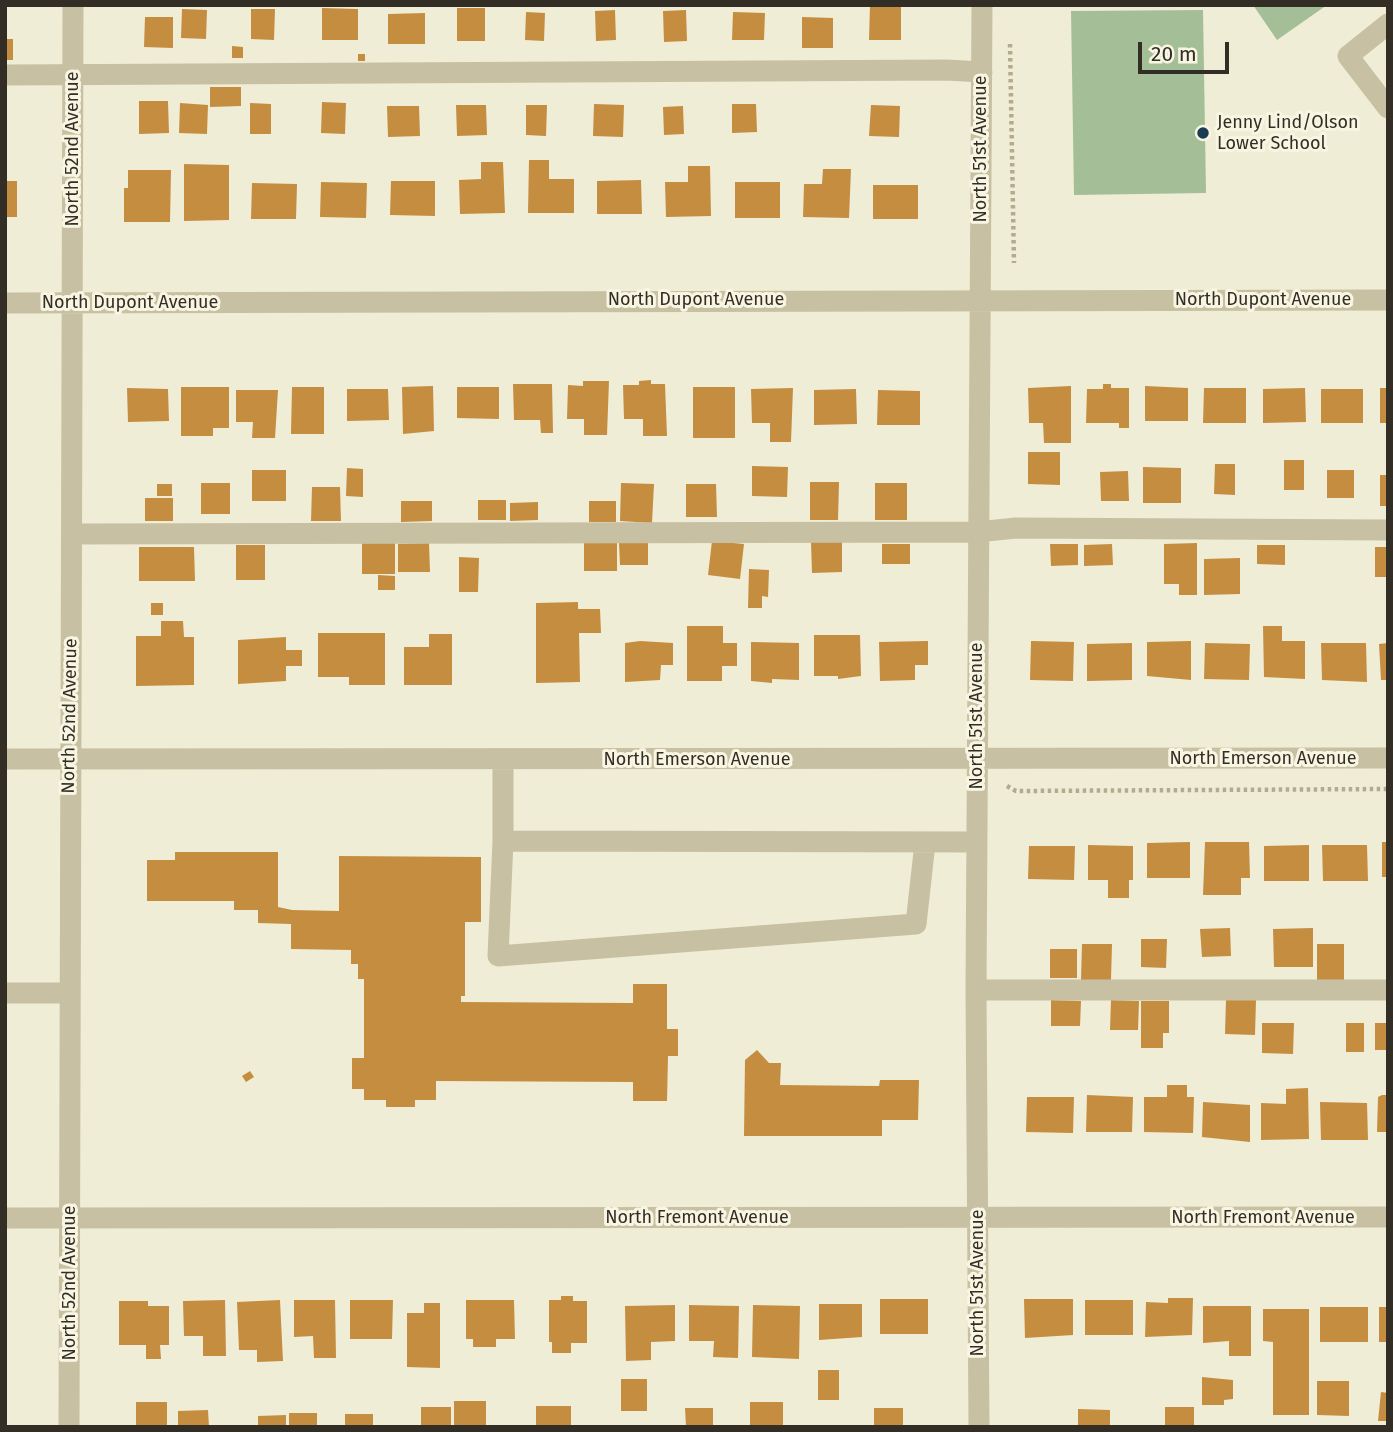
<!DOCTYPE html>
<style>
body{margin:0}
#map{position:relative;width:1393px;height:1432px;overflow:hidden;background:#f0edd6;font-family:"Fira Sans",sans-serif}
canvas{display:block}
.frame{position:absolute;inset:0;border:7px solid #332e25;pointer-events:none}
.scale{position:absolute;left:1138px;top:42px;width:91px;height:32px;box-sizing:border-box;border:4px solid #332e25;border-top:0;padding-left:9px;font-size:21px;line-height:24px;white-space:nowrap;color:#332e25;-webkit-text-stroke:5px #f8f6e2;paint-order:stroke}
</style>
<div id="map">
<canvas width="1393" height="1432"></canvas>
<div class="frame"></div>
<div class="scale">20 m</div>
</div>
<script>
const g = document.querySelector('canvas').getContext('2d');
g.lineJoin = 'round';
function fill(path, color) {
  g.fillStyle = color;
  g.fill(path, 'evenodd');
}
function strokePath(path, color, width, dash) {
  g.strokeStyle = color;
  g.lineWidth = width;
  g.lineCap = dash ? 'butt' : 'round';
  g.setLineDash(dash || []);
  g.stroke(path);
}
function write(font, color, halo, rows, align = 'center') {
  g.font = font + ' "Fira Sans",sans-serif';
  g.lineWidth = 6;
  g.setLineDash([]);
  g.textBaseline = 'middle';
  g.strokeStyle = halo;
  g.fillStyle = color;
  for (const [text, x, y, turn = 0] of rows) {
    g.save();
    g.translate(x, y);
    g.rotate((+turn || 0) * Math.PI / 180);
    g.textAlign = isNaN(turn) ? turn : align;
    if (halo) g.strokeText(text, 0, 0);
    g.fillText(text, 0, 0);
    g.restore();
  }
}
fill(new Path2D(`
 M1253,5H1327L1277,40Z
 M1203,10L1206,193L1074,195L1071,11Z`), '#a4bf97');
fill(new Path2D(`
 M870,5H901V40H869Z
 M322,8L358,9V40H322Z
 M457,8H485V41H457Z
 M182,9L207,10L206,39L181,38Z
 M251,9H275L274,40L251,39Z
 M615,10L616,40L596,41L595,11Z
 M686,10L687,41L664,42L663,11Z
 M526,12L545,13L544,41L525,40Z
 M733,12L765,13L764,40H732Z
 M425,13V44H388V14Z
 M145,17H173V48L144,47Z
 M802,17L833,18V48H802Z
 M5,39H13V60H5Z
 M232,46L243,47V58H232Z
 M358,54H365V61H358Z
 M210,87H241V106L210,107Z
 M139,101H168L169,133L139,134Z
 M322,102L346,103L345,134L321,133Z
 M180,103L208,105L207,134L179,133Z
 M250,103L271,104V134H250Z
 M594,104L624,105L623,137L593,136Z
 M732,104H756L757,132L732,133Z
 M456,105H486L487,135L457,136Z
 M526,105H547L546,136L526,135Z
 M871,105L900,106L899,137L869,136Z
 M387,106H419L420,136L388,137Z
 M683,106L684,134L664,135L663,107Z
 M529,160H549V179H574V213H528Z
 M481,162H503L505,213L460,214L459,180L481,179Z
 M184,164L229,165V220L184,221Z
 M688,166H710L711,216L666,217L665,182H688Z
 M823,169H851L849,218L803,217L804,184H822Z
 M128,170H171L170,222H124V188H128Z
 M641,180L642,214H597V181Z
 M5,181H17V217H5Z
 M391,181H435V216L390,215Z
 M321,182L367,183L366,218L320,217Z
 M735,182H780V218H735Z
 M252,183L297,184L296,219H251Z
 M873,185H918V219H873Z
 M651,380V384H665L667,436H643V419H624L623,385H639V381Z
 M583,381H609L607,435H584V419H567L568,385L583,386Z
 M513,384H552L553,433H541L540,420H514Z
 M1103,384H1111V388H1129V428H1119V423H1086L1087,389H1103Z
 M433,386L434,431L403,434L402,387Z
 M1071,386V443H1044L1043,423H1029L1028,388Z
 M1145,386L1188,388V421H1145Z
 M181,387H229V428H213V436H181Z
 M292,387H324V434H291Z
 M457,387H499V419L457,418Z
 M693,387H735V438H693Z
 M127,388L168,389L169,421L128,422Z
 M793,388L791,442H770V423H752L751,389Z
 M1204,388H1246V423H1203Z
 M1305,388L1306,422L1263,423V389Z
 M1380,388H1388V423H1380Z
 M347,389H388L389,420L347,421Z
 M856,389L857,424L814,425V390Z
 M1321,389H1363V423H1321Z
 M236,390H278L275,438H252L253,422H236Z
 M878,390L920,391V425H877Z
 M1028,452H1060V485L1028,484Z
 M1284,460H1304V490H1284Z
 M1215,464H1235V495L1214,494Z
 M752,466L788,467L787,497L752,496Z
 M1143,467L1181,468V503H1143Z
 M347,468L363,469V497L346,496Z
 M252,470H286V501H252Z
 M1327,470H1354V498H1327Z
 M1128,471L1129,501H1101L1100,472Z
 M1380,475H1388V506H1380Z
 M810,482H839L838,520H810Z
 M201,483H230V514H201Z
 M621,483L654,484L652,523L620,521Z
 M875,483H907V520H875Z
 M157,484H172V496H157Z
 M686,484H716L717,517H686Z
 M312,487H340L341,521H311Z
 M145,498H173V521H145Z
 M478,500H506V520H478Z
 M401,501H432V521L401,522Z
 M589,501H616V522H589Z
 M538,502V520L510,521V503Z
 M712,541L744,544L740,579L708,575Z
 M842,541V572L812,573L811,542Z
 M362,542L395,543V574H362Z
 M584,542H617V571H584Z
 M429,543L430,572H398V544Z
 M619,543H648V565H620Z
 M1197,543V595H1179V584H1164V544Z
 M882,544H910V564H882Z
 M1050,544H1078V565L1051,566Z
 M1112,544L1113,565L1084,566V545Z
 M236,545H265V580H236Z
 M1257,545H1285V565L1257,564Z
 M139,547H194L195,581H139Z
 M1375,547H1388V577H1375Z
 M459,557L479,558L478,592H459Z
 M1240,558V594L1204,595V559Z
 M749,569L769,570L768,597L762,596V608H748Z
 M378,575L395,576V590H378Z
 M578,602V609H600L601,633H579L580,682L536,683V603Z
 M151,603H163V615H151Z
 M161,621H183L184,637H194V685L136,686V636H161Z
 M687,626H723V643H737V666H722V681H687Z
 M1263,626H1282V641H1305V679L1264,677Z
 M318,633H385V685H349V677H318Z
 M429,634H452V685H404V647H429Z
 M814,635H860L861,676L838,679V676H814Z
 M286,637V650H302V666H286V681L238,684V640Z
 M640,641L673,643V665H661L660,680L625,682V643Z
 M928,641V665H915V680L880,681L879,642Z
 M1031,641L1074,642L1073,681L1030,680Z
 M1191,641V680L1147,676V642Z
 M751,642L799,643V680L772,679V683L751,681Z
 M1132,643V680L1087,681V644Z
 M1205,643L1250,644L1249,680L1204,679Z
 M1321,643H1366L1367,682L1322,680Z
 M1388,643V680H1381L1379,644Z
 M1190,842V878H1147V843Z
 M1205,842H1249L1250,878H1241V895H1203Z
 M1382,842H1388V877H1382Z
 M1088,845L1133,846V880H1129V898H1108V880H1088Z
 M1309,845V881H1264V846Z
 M1322,845H1367L1368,881H1323Z
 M1029,846H1075L1074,880L1028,879Z
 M175,852H278V907L292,910L339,911V856L481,857V922H465V996H461V1002L633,1003V984H667V1029H678V1056H668L667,1101H633V1082L436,1081V1100H415V1107H386V1100H364V1089H352V1058H364V979H358V964H351V950L291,949V924L258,923V910H234V901H147V860H175Z
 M1230,928L1231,956L1202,957L1200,929Z
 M1313,928V967H1274L1273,929Z
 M1141,939H1167L1166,968L1141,967Z
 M1082,944H1112L1111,980H1081Z
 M1317,944H1344V980H1317Z
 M1050,949H1077V978H1050Z
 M1226,999L1256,1000L1255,1035L1225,1034Z
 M1051,1000L1081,1001L1080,1026H1051Z
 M1111,1000L1139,1001L1138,1030H1110Z
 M1141,1001H1169V1033H1163V1048H1141Z
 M1262,1023H1294L1293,1054L1262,1053Z
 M1346,1023H1364V1052H1346Z
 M1375,1023H1388V1050H1375Z
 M757,1050L769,1063H781L780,1085L879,1086L880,1080H919L918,1120H882V1136H744L745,1060Z
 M250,1071L254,1077L246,1082L242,1076Z
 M1167,1085H1187V1097H1194L1193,1133L1144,1132V1097H1167Z
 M1308,1088L1309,1139L1261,1140V1103L1286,1104V1089Z
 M1087,1095L1133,1097L1132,1132H1086Z
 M1382,1095H1388V1132H1377L1378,1097Z
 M1027,1097H1074L1073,1133L1026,1132Z
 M1203,1102L1250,1105V1142L1202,1137Z
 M1320,1102L1367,1103L1368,1140H1321Z
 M561,1296H573V1301H587V1343H571V1353H552V1342H549V1300H561Z
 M1168,1298H1193L1192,1335L1145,1337L1146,1302L1168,1303Z
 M880,1299H928V1334H880Z
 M1024,1299H1073V1335L1025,1338Z
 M225,1300L226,1356H203V1336H184L183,1301Z
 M280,1300L283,1361L257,1362V1350H239L237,1302Z
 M294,1300H335L336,1358H314L313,1336L294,1337Z
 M350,1300H393L392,1339H350Z
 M466,1300H514L515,1339H496V1347H473V1339H466Z
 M1085,1300H1133V1335H1085Z
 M119,1301H148V1306H169V1345H160L161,1359H146V1345H119Z
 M424,1303H440V1368L407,1367V1313H424Z
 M819,1304H862V1337L819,1340Z
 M675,1305V1341L651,1342V1360L626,1361L625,1306Z
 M689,1305L739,1306L738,1358L713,1357L714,1341H689Z
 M753,1305L800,1306L799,1359L752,1357Z
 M1203,1306H1251V1356H1229V1341L1203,1343Z
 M1320,1307H1368V1342H1320Z
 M1379,1307H1388V1342H1379Z
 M1263,1309H1309V1415H1273V1342L1263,1341Z
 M818,1370H839V1400H818Z
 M1202,1377L1233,1380V1399L1224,1400V1405H1202Z
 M621,1379H647V1411H621Z
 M1317,1381H1349V1416L1317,1415Z
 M1381,1392L1388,1393V1421H1378Z
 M454,1401H486V1427H454Z
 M136,1402H167V1427H136Z
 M750,1402H783V1427H750Z
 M536,1406H571V1427H536Z
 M421,1407H451V1427H421Z
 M1165,1407H1194V1427H1165Z
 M685,1408H713V1427H686Z
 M874,1408H903V1427H874Z
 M1078,1409L1110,1410V1427H1078Z
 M208,1410L209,1427H178V1411Z
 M289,1413H317V1427H289Z
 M345,1414H373V1427H345Z
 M286,1415V1427H258V1416Z`), '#c58d3f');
strokePath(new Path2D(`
 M1010,44L1014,263
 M1007,786L1016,791L1388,789`), '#b3ab8d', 4.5, [3.5, 3.5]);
strokePath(new Path2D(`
 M1388,24L1348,56L1388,108
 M5,75L946,70L982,72
 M5,303L1388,300
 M72,534L977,532L1016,528L1388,530
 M5,759L1388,758
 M503,759V841L977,842
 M503,841L498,956L916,924L925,843
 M976,990H1388
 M5,993H70
 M5,1218L1388,1217
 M69,1427L73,5
 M979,1427L976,990L982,5`), '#c8c0a3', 21);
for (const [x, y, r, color] of [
 [1203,133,7,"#1b3d53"]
]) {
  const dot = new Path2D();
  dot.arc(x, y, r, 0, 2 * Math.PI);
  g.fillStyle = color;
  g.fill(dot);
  strokePath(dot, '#f8f6e2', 2.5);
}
write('18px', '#332e25', '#f8f6e2', [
 ["Jenny Lind/Olson",1217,123],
 ["Lower School",1217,144]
], 'left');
write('18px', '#332e25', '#f8f6e2', [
 ["North 52nd Avenue",73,149,-90],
 ["North 51st Avenue",981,149,-90],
 ["North Dupont Avenue",696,300],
 ["North Dupont Avenue",1263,300],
 ["North Dupont Avenue",130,303],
 ["North 52nd Avenue",70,716,-89],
 ["North 51st Avenue",977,716,-90],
 ["North Emerson Avenue",1263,759],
 ["North Emerson Avenue",697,760],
 ["North Fremont Avenue",697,1218],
 ["North Fremont Avenue",1263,1218],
 ["North 52nd Avenue",70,1283,-90],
 ["North 51st Avenue",978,1283,-90]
]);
</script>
